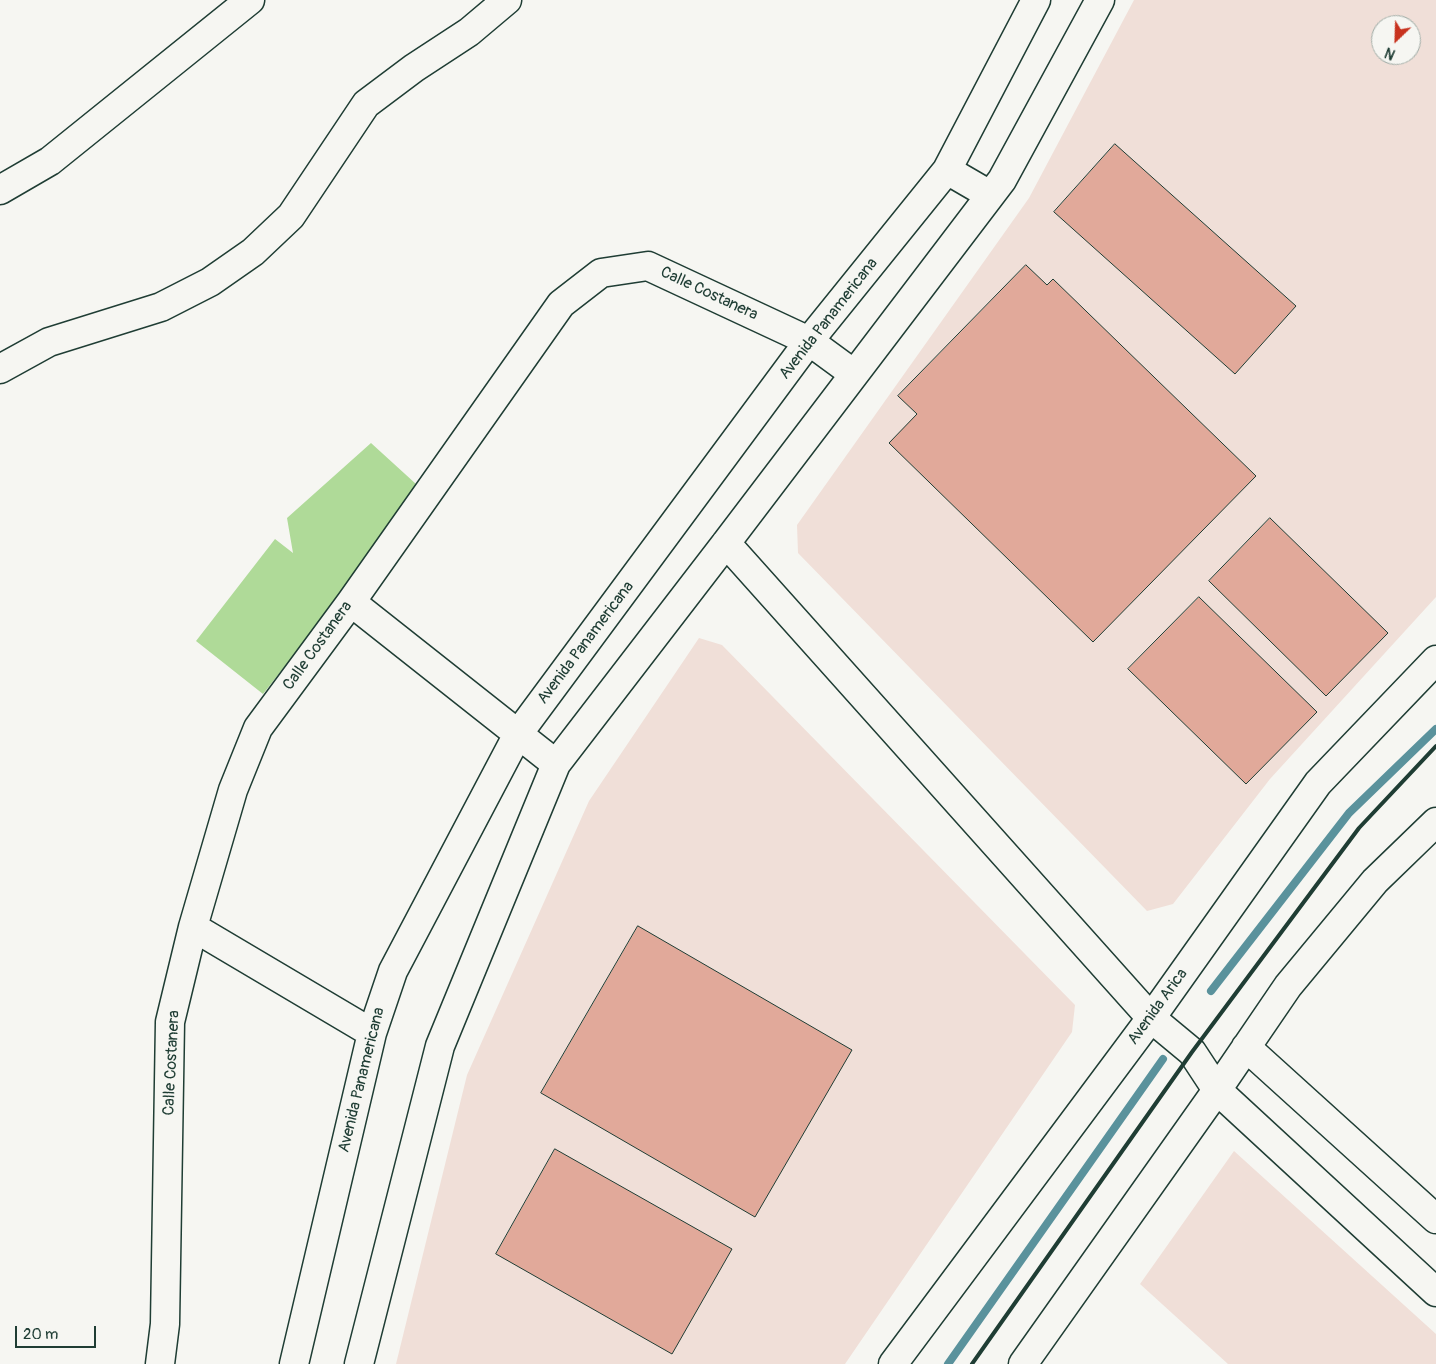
<!DOCTYPE html>
<style>
body{margin:0}
#map{position:relative;width:1436px;height:1364px;overflow:hidden;background:#f6f6f2;font-family:Pangolin,sans-serif}
canvas{display:block}
.north{position:absolute;left:1371px;top:15px;width:50px;height:50px;box-sizing:border-box;background:#f6f6f2;border:1px solid #a0aca6;border-radius:50%;rotate:204deg;font-size:14px;font-weight:700;line-height:20px;text-align:center;color:#1f3d34}
.north::after{content:'';display:block;margin:auto;width:18px;height:22px;background:#c8321e;clip-path:polygon(50% 0,100% 100%,50% 72%,0 100%)}
.scale{position:absolute;left:15px;top:1326px;width:81px;height:22px;box-sizing:border-box;border:2px solid #1f3d34;border-top:0;padding-left:6px;font-size:15px;line-height:18px;white-space:nowrap;color:#1f3d34;-webkit-text-stroke:4px #f6f6f2;paint-order:stroke}
</style>
<div id="map">
<canvas width="1436" height="1364"></canvas>
<div class="north">N</div>
<div class="scale">20 m</div>
</div>
<script>
const g = document.querySelector('canvas').getContext('2d');
g.lineJoin = 'round';
function fill(path, color) {
  g.fillStyle = color;
  g.fill(path, 'evenodd');
}
function strokePath(path, color, width, dash) {
  g.strokeStyle = color;
  g.lineWidth = width;
  g.lineCap = dash ? 'butt' : 'round';
  g.setLineDash(dash || []);
  g.stroke(path);
}
function write(font, color, halo, rows, align = 'center') {
  g.font = font + ' Pangolin,sans-serif';
  g.lineWidth = 5;
  g.setLineDash([]);
  g.textBaseline = 'middle';
  g.strokeStyle = halo;
  g.fillStyle = color;
  for (const [text, x, y, turn = 0] of rows) {
    g.save();
    g.translate(x, y);
    g.rotate((+turn || 0) * Math.PI / 180);
    g.textAlign = isNaN(turn) ? turn : align;
    if (halo) g.strokeText(text, 0, 0);
    g.fillText(text, 0, 0);
    g.restore();
  }
}
fill(new Path2D(`
 M1134,0H1436V597L1270,779L1173,904L1147,911L798,553L797,525L1029,198ZM1381,25H1411V55H1381Z
 M699,638L722,645L1075,1005L1072,1032L845,1364H396L467,1075L589,801Z
 M1234,1151L1436,1334V1364H1228L1140,1284Z`), '#f0dfd8');
fill(new Path2D(`
 M371,443L416,484L343,592L263,694L196,641L275,539L293,553L287,518Z`), '#afda98');
strokePath(new Path2D(`
 M1211,991L1349,813L1436,729
 M948,1364L1163,1059`), '#5a929c', 8);
const building = new Path2D(`
 M1115,144L1296,306L1235,374L1054,212Z
 M1026,265L1047,285L1053,279L1256,476L1093,642L889,443L917,414L898,396Z
 M1270,518L1388,633L1326,696L1209,581Z
 M1199,597L1317,712L1246,784L1128,669Z
 M638,926L852,1050L755,1217L541,1093Z
 M555,1149L732,1249L672,1354L496,1254Z`);
fill(building, '#e1a99a');
strokePath(building, '#1f3d34', 1);
const minor = new Path2D(`
 M947,170L990,195
 M0,190L50,161L250,0
 M726,543L1151,1018L1192,1052L1217,1090L1436,1292
 M351,602L556,764
 M193,927L372,1033
 M1246,1047L1436,1219
 M160,1364L165,1324L170,1022L193,927L233,790L258,728L351,602L561,304L601,273L648,266L809,341L854,374
 M294,1364L372,1033L393,971L518,734L809,341L947,170L1036,0
 M359,1364L440,1046L556,764L726,543L1002,180L1100,0
 M893,1364L1151,1018L1318,783L1436,660
 M1023,1364L1217,1090L1288,986L1375,881L1436,822`);
const major = new Path2D(`
 M0,369L49,342L161,307L210,282L253,252L291,216L366,104L414,68L469,32L507,0`);
strokePath(minor, '#1f3d34', 31);
strokePath(major, '#1f3d34', 31);
strokePath(minor, '#f6f6f2', 28);
strokePath(major, '#f6f6f2', 28);
strokePath(new Path2D(`
 M972,1364L1192,1052L1359,828L1436,746`), '#1f3d34', 4);
write('16px', '#1f3d34', '#f6f6f2', [
 ["Calle Costanera",709,294,25],
 ["Avenida Panamericana",829,319,-52],
 ["Avenida Panamericana",586,643,-53],
 ["Calle Costanera",318,646,-54],
 ["Avenida Arica",1158,1007,-54],
 ["Calle Costanera",172,1063,-87],
 ["Avenida Panamericana",362,1080,-76]
]);
</script>
